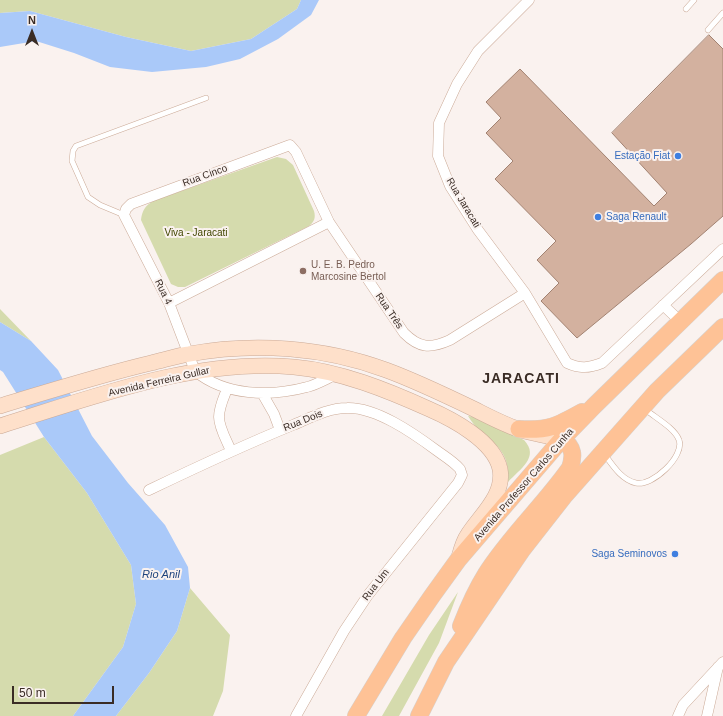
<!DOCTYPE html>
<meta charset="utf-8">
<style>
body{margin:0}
#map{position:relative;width:723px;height:716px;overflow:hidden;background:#faf2ef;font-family:Helvetica,sans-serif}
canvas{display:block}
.north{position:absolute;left:12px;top:12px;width:40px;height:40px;-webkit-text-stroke:3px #faf2ef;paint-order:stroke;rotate:0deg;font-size:11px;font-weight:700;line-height:16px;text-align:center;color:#3a2c25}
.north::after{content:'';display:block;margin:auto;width:14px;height:18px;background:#3a2c25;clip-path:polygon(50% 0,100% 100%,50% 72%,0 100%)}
.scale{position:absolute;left:12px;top:686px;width:102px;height:18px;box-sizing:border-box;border:2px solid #3a2c25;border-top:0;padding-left:5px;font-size:12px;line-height:14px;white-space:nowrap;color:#3a2c25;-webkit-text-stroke:3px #faf2ef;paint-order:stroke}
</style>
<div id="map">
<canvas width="723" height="716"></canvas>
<div class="north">N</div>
<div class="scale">50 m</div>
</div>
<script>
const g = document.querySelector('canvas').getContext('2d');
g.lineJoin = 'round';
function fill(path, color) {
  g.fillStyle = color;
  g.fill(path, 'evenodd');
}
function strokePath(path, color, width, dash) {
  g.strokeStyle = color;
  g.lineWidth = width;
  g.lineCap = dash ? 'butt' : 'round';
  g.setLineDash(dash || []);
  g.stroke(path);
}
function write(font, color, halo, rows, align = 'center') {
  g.font = font + ' Helvetica,sans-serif';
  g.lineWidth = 4;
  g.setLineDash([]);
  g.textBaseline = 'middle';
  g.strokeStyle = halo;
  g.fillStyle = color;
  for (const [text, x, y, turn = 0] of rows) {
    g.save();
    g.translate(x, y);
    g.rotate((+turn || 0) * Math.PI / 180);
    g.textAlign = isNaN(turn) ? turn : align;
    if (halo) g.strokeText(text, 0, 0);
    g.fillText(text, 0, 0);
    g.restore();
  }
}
fill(new Path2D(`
 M0,0H301L297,9L251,39L191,51L126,37L30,11L0,13Z
 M277,157L286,159L293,165L314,211C316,218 314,222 309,226L185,287H178L171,284L141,220C142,211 145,206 153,201Z
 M0,309L31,341L0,322Z
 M468,416L476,417L524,440C540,457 520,469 508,482C511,442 484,443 468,416Z
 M44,437L87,493L131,565L136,604L123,647L73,716H0V455Z
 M190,588L230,635L223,691L213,716H116L149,673L177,631Z
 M458,592L439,643L399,716H382L429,635Z`), '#d5dbad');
fill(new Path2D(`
 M301,0H319L311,15L278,39L240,59L206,67L152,72L110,67L74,53L36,41L0,47V13L30,11L126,37L191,51L251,39L297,9Z
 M0,322L31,341L58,370L92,436L128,483L165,525L188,567L190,588L177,631L149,673L116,716H73L123,647L136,604L131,565L87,493L44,437L3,372L0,370Z`), '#aac9f9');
const building = new Path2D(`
 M709,35L723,49V216L691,244L577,338L541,301L559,283L537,260L556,241L495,179L513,161L486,133L501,118L486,102L520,69L654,206L667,193L612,133Z`);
fill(building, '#d3b19f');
strokePath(building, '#a28271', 1);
const service = new Path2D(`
 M686,9L694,0
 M708,30L723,13
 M124,215L100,205L88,197L72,161L73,151L76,146L206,98
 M605,455C613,466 622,480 636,483C652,487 685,456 679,440C675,428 654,417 645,409`);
const minor = new Path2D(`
 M529,0L478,51L457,84L439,123L438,156L450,186L478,230L525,293L567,363C580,369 589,368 602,363L723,249
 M169,303L329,222
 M663,305L681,322
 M335,375C326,379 316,385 307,387C270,397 225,396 195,371L169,303L124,215L126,209L131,204L290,145L296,152L329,222L404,333C419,348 430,349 450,340L525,293
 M227,389C224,397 219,407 219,417C219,428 227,441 231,451
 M262,393L274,414L280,430
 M149,490C197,467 244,445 293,425C310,418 328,408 347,408C376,407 413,433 436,450C444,456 453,461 460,469L462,475L458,483L368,595L344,631L296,716
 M678,716L683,705L723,662
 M707,716L718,667`);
const secondary = new Path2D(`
 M0,406C50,391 100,375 151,363C164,360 176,356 189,354C254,342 324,347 386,370C416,381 445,395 474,409C488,416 503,424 518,429C532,434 548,436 562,439
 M0,426C93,397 195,358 294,367C340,371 387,390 429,409C452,419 494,441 500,469C505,496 479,516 467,536C463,542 461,550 459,557`);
const primary = new Path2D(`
 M519,429C548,431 557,426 582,412
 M461,626C468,608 476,590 486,574C510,536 544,505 570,468C574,456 574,447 562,439
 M356,716L403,638L432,596L458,560L562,439L594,406L723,280
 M419,716L446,662L522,550L565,495L657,391L723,327`);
strokePath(service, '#cbaa97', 6);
strokePath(minor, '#cbaa97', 11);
strokePath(secondary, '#cbaa97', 16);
strokePath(primary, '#d4d1cf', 18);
strokePath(service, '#fff', 5);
strokePath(minor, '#fff', 10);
strokePath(secondary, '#fee0ca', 15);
strokePath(primary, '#fec296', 17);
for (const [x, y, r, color] of [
 [678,156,4,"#3f7fe0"],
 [598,217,4,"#3f7fe0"],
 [303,271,4,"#8d6e63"],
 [675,554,4,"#3f7fe0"]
]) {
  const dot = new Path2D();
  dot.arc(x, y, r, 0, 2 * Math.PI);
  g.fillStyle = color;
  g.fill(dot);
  strokePath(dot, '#faf2ef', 1.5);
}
write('10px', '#366cbe', '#faf2ef', [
 ["Estação Fiat",670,156],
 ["Saga Renault",606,217,"left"],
 ["Saga Seminovos",667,554]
], 'right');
write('10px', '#3a2c25', '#faf2ef', [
 ["Rua Cinco",205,176,-20],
 ["Rua Jaracati",463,203,59],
 ["Rua 4",163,292,64],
 ["Rua Três",389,311,56],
 ["Avenida Ferreira Gullar",159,382,-13],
 ["Rua Dois",303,421,-22],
 ["Avenida Professor Carlos Cunha",524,485,-49],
 ["Rua Um",376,585,-52]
]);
write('10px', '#414600', '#faf2ef', [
 ["Viva - Jaracati",196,233]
]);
write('10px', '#785e54', '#faf2ef', [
 ["U. E. B. Pedro",311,265],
 ["Marcosine Bertol",311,277]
], 'left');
write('italic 11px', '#1f447e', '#faf2ef', [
 ["Rio Anil",161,575]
]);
g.letterSpacing = '1px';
write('bold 14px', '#3a2c25', '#faf2ef', [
 ["JARACATI",521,379]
]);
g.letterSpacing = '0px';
</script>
